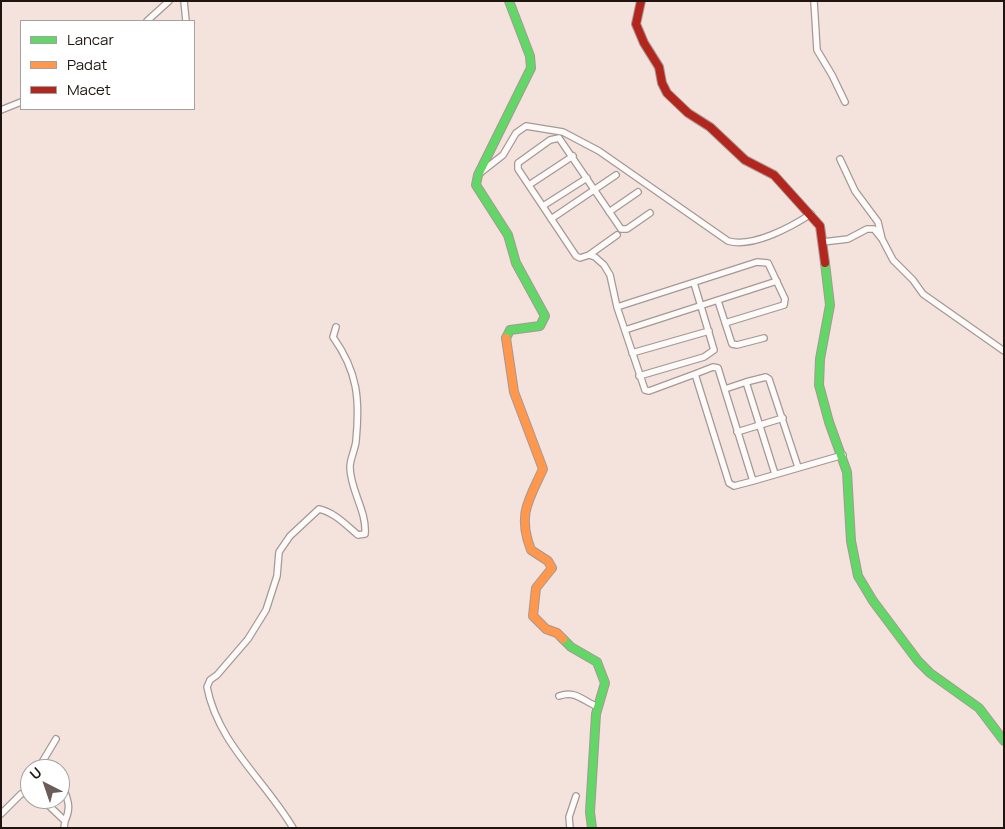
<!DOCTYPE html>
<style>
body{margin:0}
#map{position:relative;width:1005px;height:829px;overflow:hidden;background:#f4e2dd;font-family:Manrope,sans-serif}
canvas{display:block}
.frame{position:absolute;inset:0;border:2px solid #1f1410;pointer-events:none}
.legend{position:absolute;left:20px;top:20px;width:175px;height:90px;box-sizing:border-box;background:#fff;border:1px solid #a5a19f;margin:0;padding:6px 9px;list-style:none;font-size:15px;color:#1f1410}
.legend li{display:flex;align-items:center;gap:10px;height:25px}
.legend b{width:25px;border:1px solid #a5a19f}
.north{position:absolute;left:20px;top:759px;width:50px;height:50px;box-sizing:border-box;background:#fff;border:1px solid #a5a19f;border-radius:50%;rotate:319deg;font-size:14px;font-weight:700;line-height:20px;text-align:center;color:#1f1410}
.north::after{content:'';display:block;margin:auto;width:18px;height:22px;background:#6a5c58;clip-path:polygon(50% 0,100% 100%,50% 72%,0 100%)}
</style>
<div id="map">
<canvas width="1005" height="829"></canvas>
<div class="frame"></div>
<ul class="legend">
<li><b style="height:6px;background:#63d668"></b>Lancar</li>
<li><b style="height:6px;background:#ff974d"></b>Padat</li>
<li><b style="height:6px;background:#b3261e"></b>Macet</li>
</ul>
<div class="north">U</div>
</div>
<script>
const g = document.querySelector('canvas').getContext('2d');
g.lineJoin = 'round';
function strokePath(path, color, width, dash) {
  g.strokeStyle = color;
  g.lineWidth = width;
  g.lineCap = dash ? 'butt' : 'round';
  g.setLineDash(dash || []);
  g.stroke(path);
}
const street = new Path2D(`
 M184,1L186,21
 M814,1L817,50L832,75L845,102
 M147,21L169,1
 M1,110L21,102
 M840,159L855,191L878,222L882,239
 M480,173L503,155L516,133L526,126L563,132L599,151L728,241C753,248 791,227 811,214
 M529,185L573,156
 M543,206L587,178
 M609,212L638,192
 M650,213L627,229H621L559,138L550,140L518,163V169L576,256L580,258L589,255L595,257L604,265L610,275L617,307L645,390L649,391L695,374L729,483L734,486L753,481
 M551,219L616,175
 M823,242L848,239L867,229H874L882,239L893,260L913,280L923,294L1004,351
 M589,255L617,235
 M718,301L732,344L737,345L764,338
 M617,307L757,262L768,263L785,299L784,305L725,323
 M625,330L777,281
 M632,353L709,331
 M695,374L713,367L718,368L753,481L843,455
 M639,376L704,357L714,350L694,283
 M746,382L766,377L769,379L798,467
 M725,389L746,382L775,474
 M737,432L783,418
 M559,696C576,690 583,701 598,707
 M38,769L56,739
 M63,776C60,793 75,800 65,821
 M42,799L65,821L64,828
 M1,814L21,794L30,792
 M293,828C265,780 218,744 207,687L210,680L217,675L248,639L266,610L277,576L279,552L290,536L319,509C334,512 347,526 358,535L365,534C367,511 350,490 350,467C350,459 355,450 356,441C360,400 358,372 333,337L336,327
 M570,828L569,817L576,796`);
const fast = new Path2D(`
 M825,263L830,305L820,359L819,385L829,422L847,472L851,541L858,576L873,601L918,661L930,673L979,708L1004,741
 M506,338L510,330L540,326L545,316L516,263L508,235L476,185L478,175L531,68L530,56L509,1
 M563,639L571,647L597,662L605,683L596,714L590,812L592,828`);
const slow = new Path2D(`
 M506,338L514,392L543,469C529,500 517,514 531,550L548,561L552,568L536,588L533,616L546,629L557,633L563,639`);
const jam = new Path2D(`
 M641,1L636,24L644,43L659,67L662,83L667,93L688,113L710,127L745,160L774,175L820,226L825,263`);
strokePath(street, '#a69894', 8);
strokePath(fast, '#a69894', 10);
strokePath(slow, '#a69894', 10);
strokePath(jam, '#a69894', 10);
strokePath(street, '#fdfbfa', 5.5);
strokePath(fast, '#63d668', 8);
strokePath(slow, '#ff974d', 8);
strokePath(jam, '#b3261e', 8);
</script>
